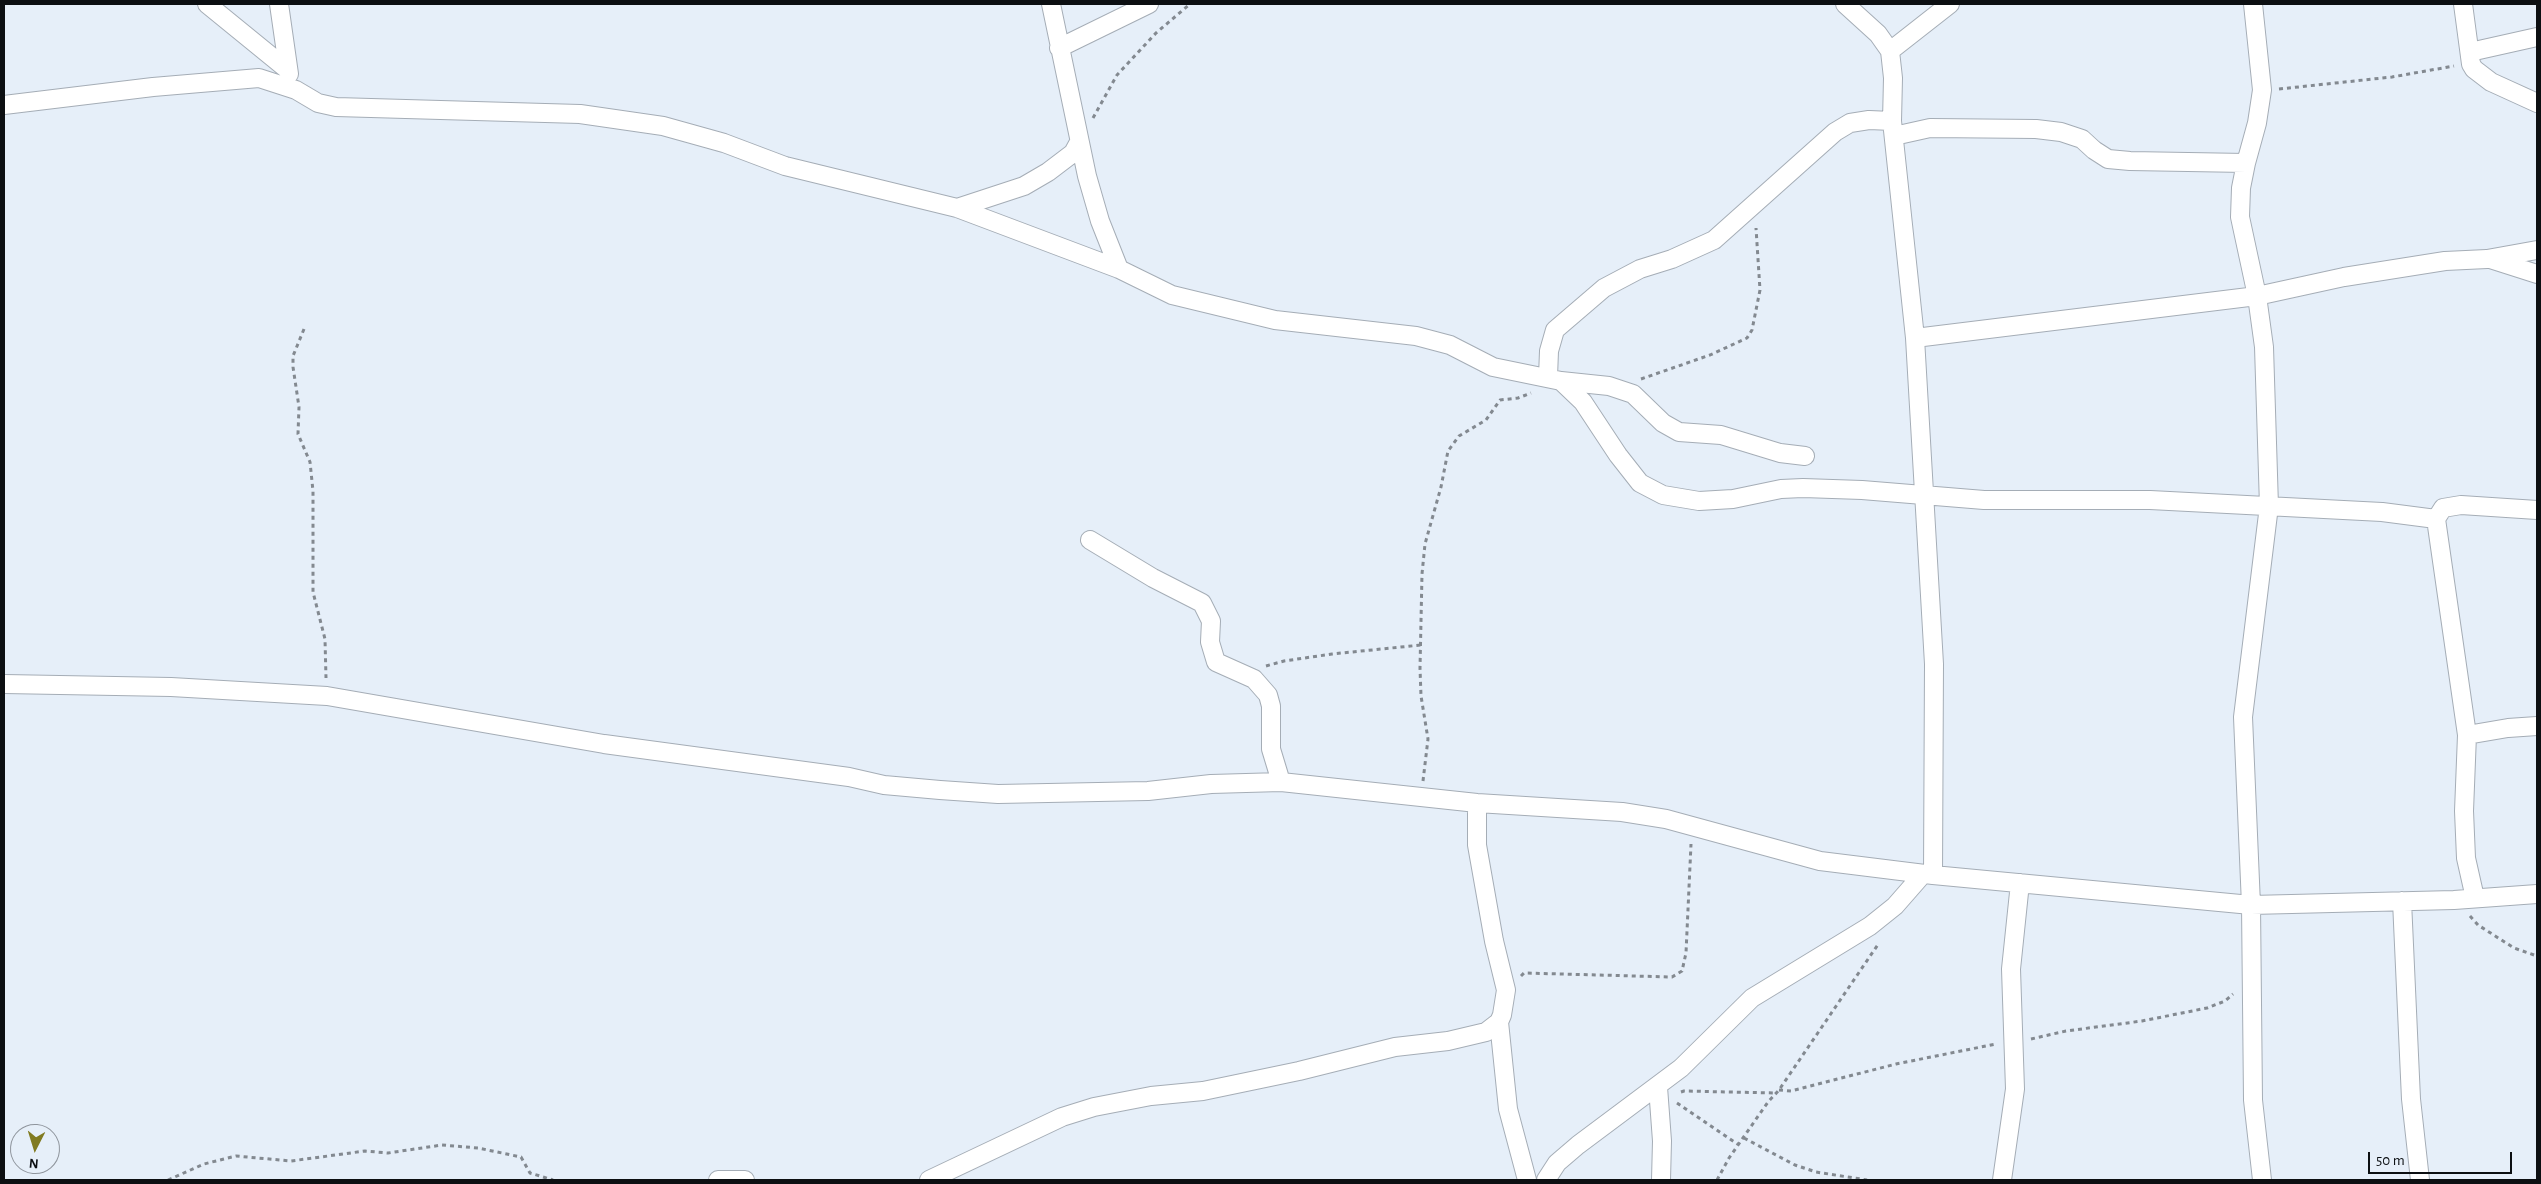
<!DOCTYPE html>
<html>
<head>
<meta charset="utf-8">
<style>
  body { margin:0 }
  #map { position:relative; width:2541px; height:1184px; overflow:hidden; background:#e6eff9; font-family:"Alegreya Sans",sans-serif }
  canvas { display:block }
  .frame { position:absolute; inset:0; border:5px solid #0c0f12; pointer-events:none }
  .north { position:absolute; left:10px; top:1124px; width:50px; height:50px; box-sizing:border-box; background:#e6eff9; border:1px solid #8f959d; border-radius:50%; rotate:185deg; font-size:14px; font-weight:700; line-height:20px; text-align:center; color:#0c0f12 }
  .north::after { content:''; display:block; margin:auto; width:18px; height:22px; background:#817b21; clip-path:polygon(50% 0,100% 100%,50% 72%,0 100%) }
  .scale { position:absolute; left:2368px; top:1152px; width:144px; height:22px; box-sizing:border-box; border:2px solid #0c0f12; border-top:0; padding-left:6px; font-size:15px; line-height:18px; white-space:nowrap; color:#0c0f12; -webkit-text-stroke:4px #e6eff9; paint-order:stroke }
</style>
</head>
<body>
<div id="map">
<canvas width="2541" height="1184"></canvas>
<div class="frame"></div>
<div class="north">N</div>
<div class="scale">50 m</div>
</div>
<script>
const context = document.querySelector('canvas').getContext('2d');
context.lineJoin = 'round';
function poly(rows) {
  const path = new Path2D();
  for (const r of rows) {
    path.moveTo(r[0], r[1]);
    for (let i = 2; i < r.length; i += 2) path.lineTo(r[i], r[i + 1]);
  }
  return path;
}
function strokePath(path, color, width, dash) {
  context.strokeStyle = color;
  context.lineWidth = width;
  context.lineCap = dash ? 'butt' : 'round';
  context.setLineDash(dash || []);
  context.stroke(path);
}
const minor = poly([
  [207,4,288,70],
  [279,4,289,74],
  [1051,4,1087,176,1100,221,1119,269],
  [1845,4,1878,34,1890,51,1893,78,1892,121,1915,338,1934,664,1933,875],
  [2253,4,2262,90,2257,123,2246,163,2241,188,2240,217,2257,296,2264,347,2269,506,2243,717,2251,905,2253,1100,2262,1180],
  [2463,4,2471,64,2474,69,2491,82,2537,103],
  [1059,48,1149,4],
  [1890,51,1950,4],
  [2470,52,2537,37],
  [4,105,153,87,259,78,296,90,318,103,336,107,580,114,663,126,724,143,785,166,957,208,1119,269,1172,295,1275,320,1416,336,1450,345,1493,367,1561,381,1583,402,1618,455,1640,483,1663,495,1699,501,1733,499,1781,489,1803,488,1862,490,1984,500,2150,500,2382,512,2436,519,2467,735,2464,811,2466,858,2475,898],
  [1894,136,1930,128,2036,129,2061,132,2082,139,2094,150,2108,159,2130,161,2246,163],
  [957,208,1024,186,1048,172,1073,153,1079,142],
  [2490,259,2537,274],
  [1915,338,2257,296,2344,277,2445,261,2487,259,2537,250],
  [1548,377,1549,351,1555,330,1604,288,1640,269,1672,259,1714,240,1835,132,1850,123,1869,120,1892,121],
  [1561,381,1609,386,1633,394,1663,423,1679,432,1721,435,1780,453,1805,456],
  [2436,519,2443,508,2461,505,2537,510],
  [1090,540,1153,578,1202,603,1211,621,1210,642,1216,662,1254,679,1268,695,1271,706,1271,749,1281,782],
  [4,684,171,687,327,696,604,744,849,777,884,785,940,790,998,794,1148,791,1211,784,1281,782,1477,803,1622,812,1666,819,1820,861,1933,875,2251,905,2454,900,2537,894],
  [2467,735,2508,728,2537,726],
  [2402,901,2411,1099,2420,1180],
  [1499,1022,1508,1109,1527,1180],
  [1658,1087,1662,1141,1661,1180],
  [718,1180,745,1180],
  [929,1180,1062,1117,1094,1107,1151,1096,1203,1091,1299,1071,1395,1047,1448,1041,1486,1032,1499,1022,1502,1015,1506,990,1494,941,1477,845,1477,803],
  [1546,1180,1557,1163,1578,1145,1681,1068,1752,998,1870,926,1895,906,1923,874],
  [2002,1180,2015,1089,2011,969,2020,883]
]);
strokePath(minor, '#a5adb6', 20);
strokePath(poly([
  [2279,89,2392,77,2454,66],
  [1093,118,1117,75,1156,33,1190,4],
  [304,329,293,356,293,367,299,407,298,434,310,462,313,491,313,592,325,639,326,678],
  [1641,379,1710,355,1747,338,1752,330,1760,290,1756,228],
  [1266,666,1284,661,1332,654,1421,645],
  [1423,781,1428,739,1421,696,1420,668,1422,574,1425,544,1441,487,1448,451,1459,436,1486,420,1500,400,1518,398,1531,393],
  [2470,916,2478,925,2514,948,2537,956],
  [1521,976,1524,973,1672,977,1682,971,1686,953,1691,844],
  [2031,1039,2066,1031,2142,1021,2207,1008,2225,1001,2233,994],
  [1779,1090,1791,1091,1896,1064,1996,1044],
  [1681,1092,1684,1091,1775,1093],
  [1677,1103,1739,1145],
  [1744,1138,1795,1165,1816,1172,1867,1180],
  [168,1180,204,1164,236,1156,291,1161,365,1151,388,1153,442,1145,478,1148,521,1157,530,1173,553,1180],
  [1717,1180,1729,1158,1768,1102,1779,1090,1879,943]
]), '#838990', 3, [4, 4]);
strokePath(minor, '#fff', 18);
</script>
</body>
</html>
